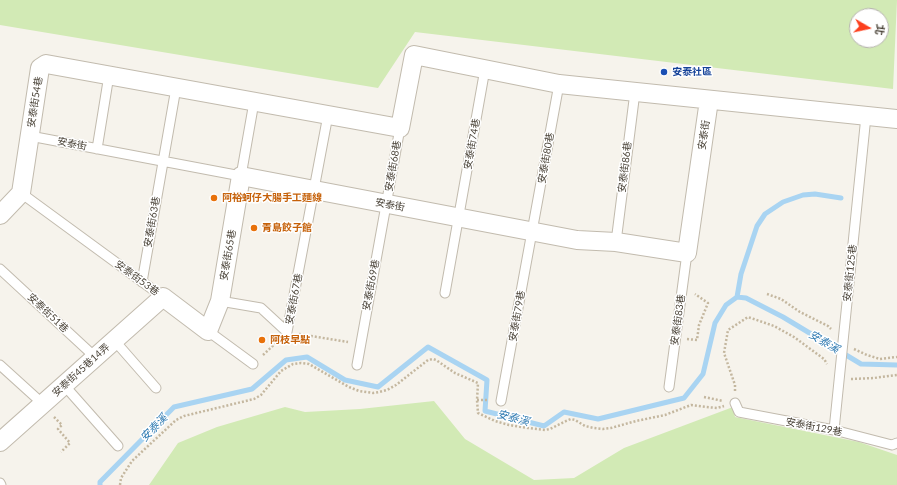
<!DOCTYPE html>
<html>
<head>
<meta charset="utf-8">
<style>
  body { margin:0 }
  #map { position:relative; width:897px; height:485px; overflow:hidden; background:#f6f3ec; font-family:Lato,"Noto Sans TC",sans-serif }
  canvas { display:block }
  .north { position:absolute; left:849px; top:8px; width:40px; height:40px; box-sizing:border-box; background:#fff; border:1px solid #b7b4b0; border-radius:50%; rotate:99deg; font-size:11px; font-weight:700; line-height:16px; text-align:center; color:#4b4439 }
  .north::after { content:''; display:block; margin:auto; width:14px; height:18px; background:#fc3f1d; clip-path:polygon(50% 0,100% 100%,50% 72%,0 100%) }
</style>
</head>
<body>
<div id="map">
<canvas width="897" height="485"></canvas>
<div class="north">北</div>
</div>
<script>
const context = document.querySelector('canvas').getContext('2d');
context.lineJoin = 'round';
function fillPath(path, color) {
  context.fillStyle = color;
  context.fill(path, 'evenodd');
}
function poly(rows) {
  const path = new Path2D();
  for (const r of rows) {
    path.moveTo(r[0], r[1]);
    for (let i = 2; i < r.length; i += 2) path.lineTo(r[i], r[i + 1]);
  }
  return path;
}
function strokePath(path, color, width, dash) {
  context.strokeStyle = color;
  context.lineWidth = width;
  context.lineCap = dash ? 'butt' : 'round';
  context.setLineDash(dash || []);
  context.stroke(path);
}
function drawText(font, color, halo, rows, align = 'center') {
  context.font = font + ' Lato,"Noto Sans TC",sans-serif';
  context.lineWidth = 3;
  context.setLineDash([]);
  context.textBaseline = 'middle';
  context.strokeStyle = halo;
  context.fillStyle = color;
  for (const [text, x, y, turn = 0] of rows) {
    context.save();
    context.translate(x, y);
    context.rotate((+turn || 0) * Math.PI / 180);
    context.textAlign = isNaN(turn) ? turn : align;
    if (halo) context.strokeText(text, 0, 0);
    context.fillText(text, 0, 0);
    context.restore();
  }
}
fillPath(poly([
  [0,0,897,0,893,89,415,32,378,88,0,25],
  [857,16,881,16,881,40,857,40],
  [434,401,465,439,534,480,574,478,624,448,733,407,735,417,859,442,897,455,897,485,149,485,178,443,217,427,285,407,305,412,360,409]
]), '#d2eab5');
strokePath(poly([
  [737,297,741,274,757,226,765,214,783,202,803,195,815,194,841,198],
  [100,485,100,482,174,407,252,389,286,360,307,357,345,380,378,387,428,347,487,380,485,411,544,426,564,412,598,419,684,398,703,374,715,323,726,305,737,297,746,298,783,317,861,364,897,365]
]), '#a9d4f2', 5);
const service = poly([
  [30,136,241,176,254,102],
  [97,149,109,75],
  [21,193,163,297],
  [616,242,635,92],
  [0,269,95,357],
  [142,282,176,88],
  [445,293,485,69],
  [220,301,261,308,287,332,328,115],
  [208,331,253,364],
  [114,340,156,388],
  [0,365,43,404],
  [357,365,400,128],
  [64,385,118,446],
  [669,387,687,253],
  [501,401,559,84],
  [735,403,739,412,834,430,892,445,897,443],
  [834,430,866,116],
  [0,483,1,485]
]);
const minor = poly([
  [0,215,21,193,40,68,46,64,400,128,414,55,559,84,897,119],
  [0,442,163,297,208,331,220,301,241,176,577,240,616,242,687,253,709,100]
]);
strokePath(service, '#c2bbae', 11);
strokePath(minor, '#c2bbae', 20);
strokePath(poly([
  [767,294,781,299,800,312,828,326,831,329],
  [299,334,348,342],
  [687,339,697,340,699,325,708,303,695,294],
  [854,349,867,355,880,359,897,357],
  [263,355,278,341],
  [851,379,874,378,897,375],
  [735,391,735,385,724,353,728,330,748,317,774,326,794,337,824,359,827,364],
  [704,397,723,401],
  [477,400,489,400],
  [54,417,62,425,58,429,70,443,61,452],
  [120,485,121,478,132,461,176,420,184,416,254,399,261,395,281,371,286,368,293,364,301,363,309,364,349,387,359,391,373,393,379,392,387,390,396,385,419,367,428,360,433,359,436,360,455,373,478,383,477,400,478,413,495,421,509,425,528,428,545,430,550,429,566,421,571,419,575,420,585,426,594,428,603,429,611,428,636,421,665,415,691,405,706,407,717,408,724,406]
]), '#c4b79f', 2.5, [2, 2]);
strokePath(service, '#fff', 9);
strokePath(minor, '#fff', 18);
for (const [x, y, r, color] of [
  [664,72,4,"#1a4fb4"],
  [214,198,4,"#e8710a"],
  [254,228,4,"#e8710a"],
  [262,340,4,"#e8710a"]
]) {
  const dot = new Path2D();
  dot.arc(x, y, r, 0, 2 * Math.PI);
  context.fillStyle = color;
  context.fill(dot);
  strokePath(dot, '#fff', 1.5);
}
drawText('bold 10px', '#164399', '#fff', [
  ["安泰社區",672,72]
], 'left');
drawText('10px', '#4b4439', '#fff', [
  ["安泰街54巷",35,102,-81],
  ["安泰街",704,135,-82],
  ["安泰街",72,144,11],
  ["安泰街74巷",472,144,-80],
  ["安泰街80巷",546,158,-80],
  ["安泰街68巷",393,166,-80],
  ["安泰街86巷",625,167,-83],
  ["安泰街",390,205,11],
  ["安泰街63巷",152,222,-80],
  ["安泰街65巷",228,255,-80],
  ["安泰街125巷",850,273,-84],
  ["安泰街53巷",137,278,36],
  ["安泰街69巷",371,285,-79],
  ["安泰街67巷",294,299,-79],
  ["安泰街51巷",48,313,43],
  ["安泰街79巷",517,316,-80],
  ["安泰街83巷",678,320,-82],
  ["安泰街45巷14弄",81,370,-42],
  ["安泰街129巷",814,427,11]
]);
drawText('bold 10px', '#c56008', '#fff', [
  ["阿裕蚵仔大腸手工麵線",222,198],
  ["青島餃子館",262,228],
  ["阿枝早點",270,340]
], 'left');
drawText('italic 11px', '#2e7ab2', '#fff', [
  ["安泰溪",824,342,31],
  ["安泰溪",513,418,15],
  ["安泰溪",154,428,-46]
]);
</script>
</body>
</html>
